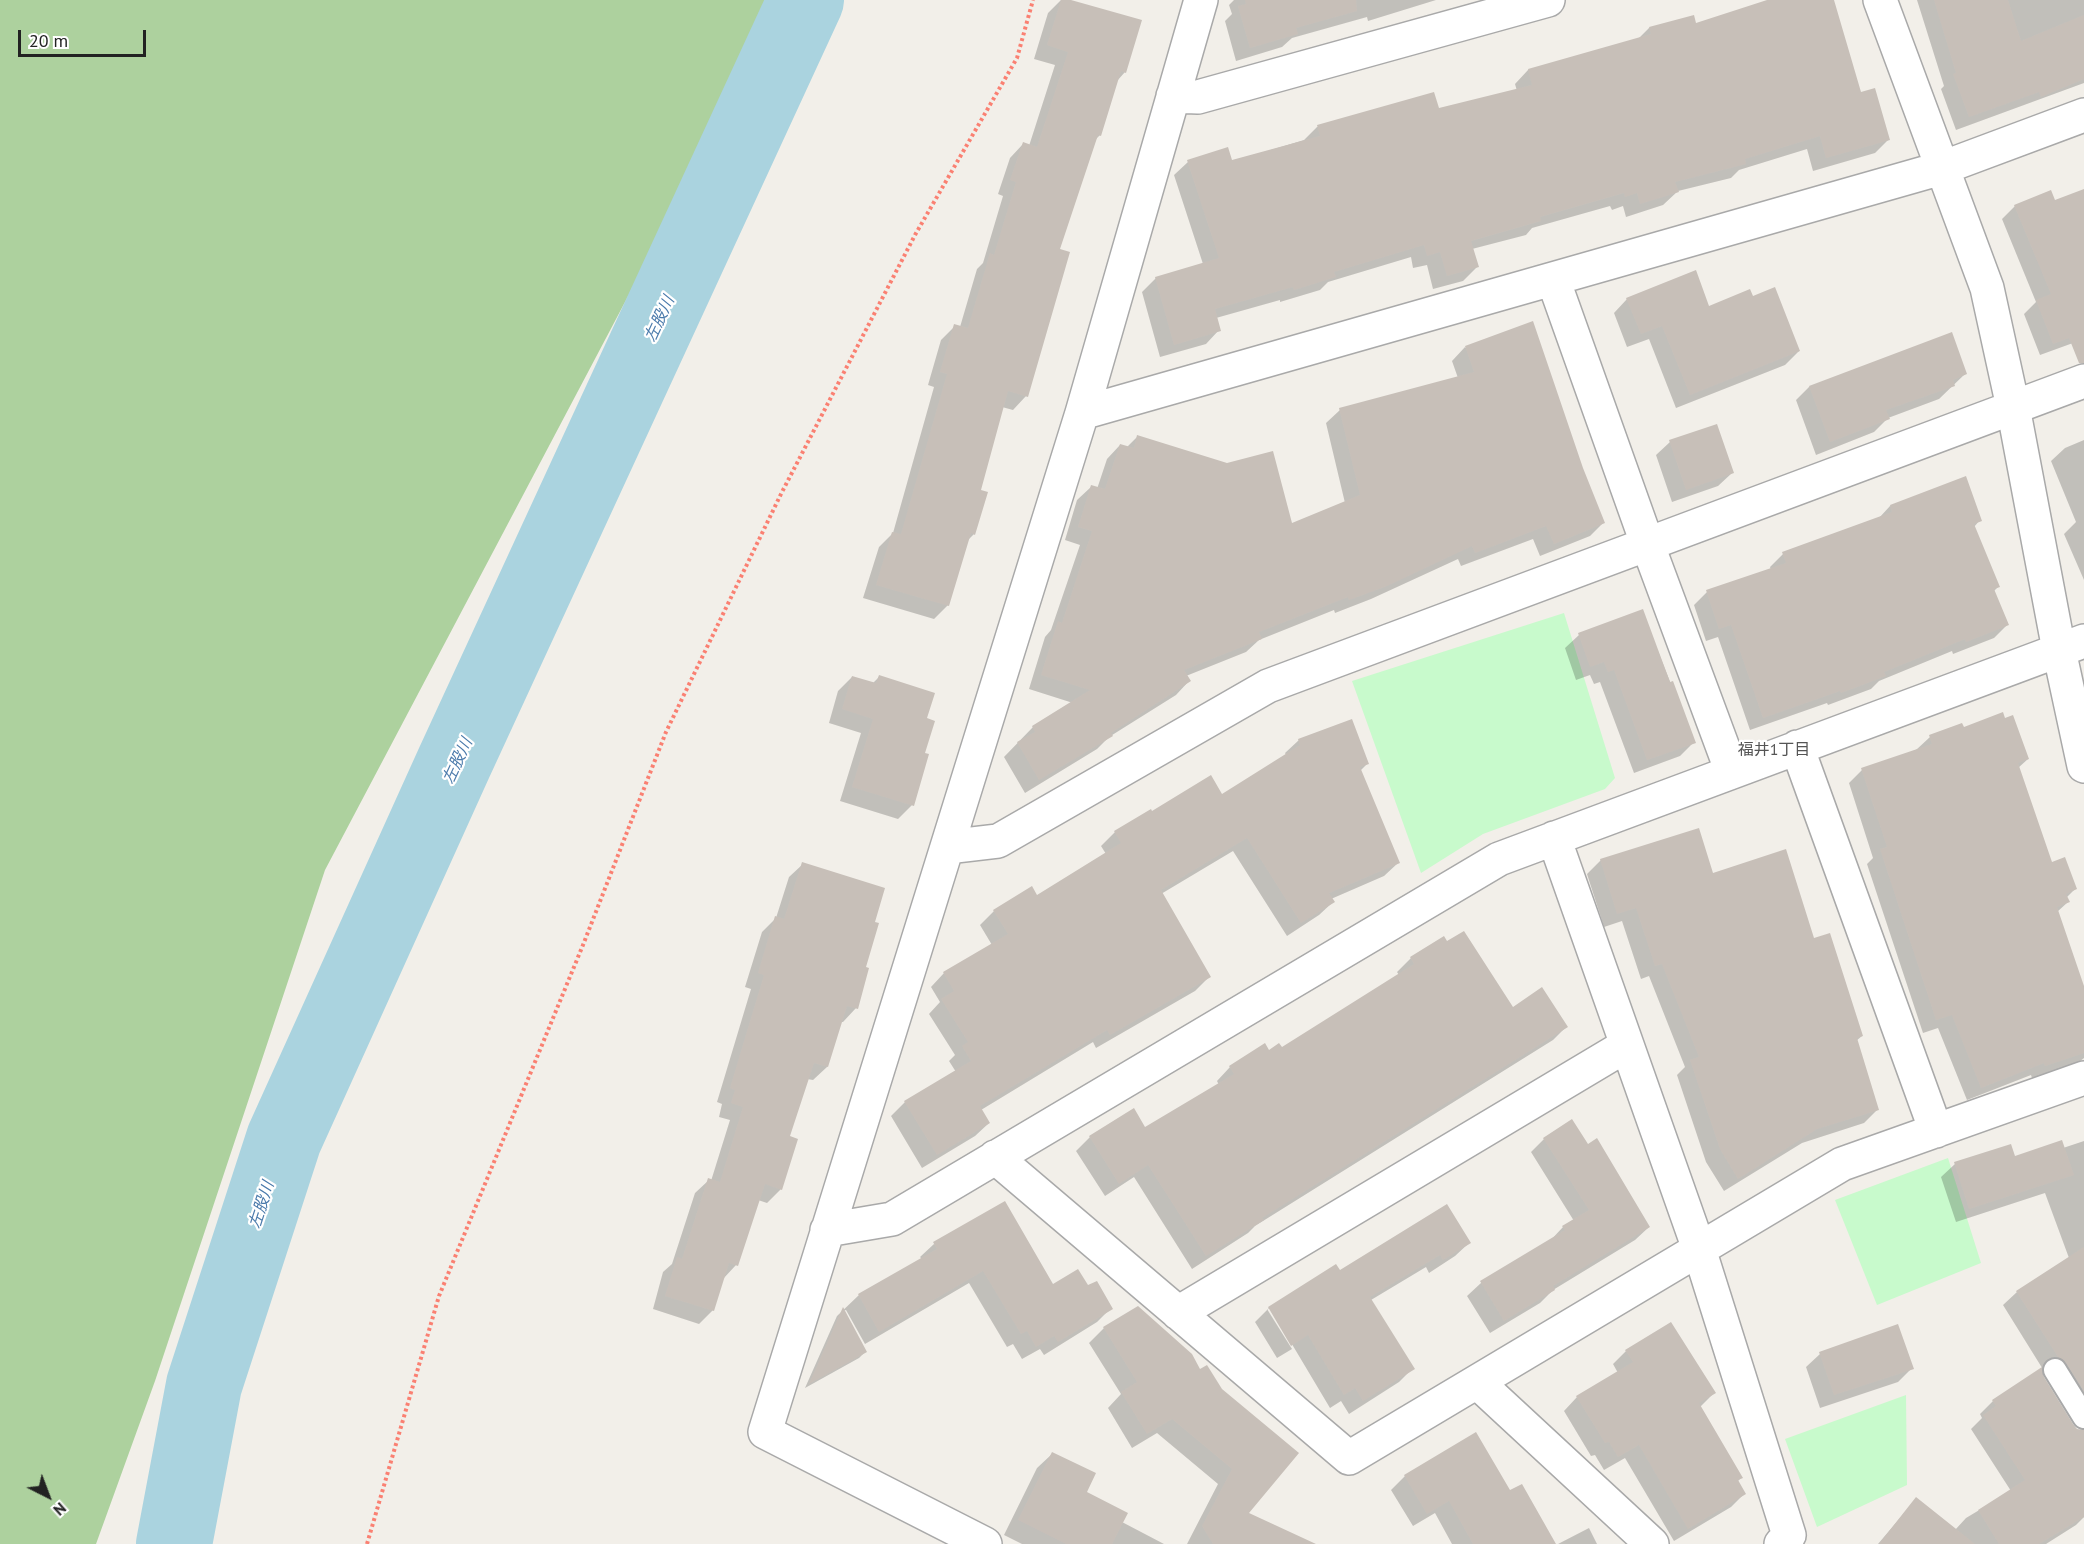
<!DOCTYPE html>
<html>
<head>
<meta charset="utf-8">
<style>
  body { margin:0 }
  #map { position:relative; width:2084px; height:1544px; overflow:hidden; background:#f2efe9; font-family:"PT Sans",sans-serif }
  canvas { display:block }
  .north { position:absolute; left:18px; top:1466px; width:60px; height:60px; -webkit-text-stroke:4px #fff; paint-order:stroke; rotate:138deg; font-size:16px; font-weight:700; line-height:24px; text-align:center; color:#222 }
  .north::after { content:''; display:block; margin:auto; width:21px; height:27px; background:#222; clip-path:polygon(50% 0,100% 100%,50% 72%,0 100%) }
  .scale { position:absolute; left:18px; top:30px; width:128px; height:27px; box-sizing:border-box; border:3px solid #222; border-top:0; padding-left:8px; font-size:18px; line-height:21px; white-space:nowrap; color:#222; -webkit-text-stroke:4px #fff; paint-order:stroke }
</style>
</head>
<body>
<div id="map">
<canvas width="2084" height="1544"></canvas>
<div class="north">N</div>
<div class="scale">20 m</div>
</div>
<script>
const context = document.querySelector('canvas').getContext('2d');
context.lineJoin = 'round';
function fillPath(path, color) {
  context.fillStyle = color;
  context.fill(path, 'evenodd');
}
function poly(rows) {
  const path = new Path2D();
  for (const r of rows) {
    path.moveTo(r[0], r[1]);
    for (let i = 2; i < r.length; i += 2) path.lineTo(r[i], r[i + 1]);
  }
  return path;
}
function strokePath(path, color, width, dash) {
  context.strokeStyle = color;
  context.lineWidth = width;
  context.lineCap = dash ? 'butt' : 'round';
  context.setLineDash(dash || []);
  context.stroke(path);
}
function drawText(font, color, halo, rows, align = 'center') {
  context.font = font + ' "PT Sans","Noto Sans JP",sans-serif';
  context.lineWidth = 4.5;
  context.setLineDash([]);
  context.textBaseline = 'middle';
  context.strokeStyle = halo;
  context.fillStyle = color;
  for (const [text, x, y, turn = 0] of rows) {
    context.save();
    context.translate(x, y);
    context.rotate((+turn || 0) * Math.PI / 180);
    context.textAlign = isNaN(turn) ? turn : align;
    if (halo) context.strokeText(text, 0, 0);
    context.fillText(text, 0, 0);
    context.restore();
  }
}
fillPath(poly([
  [0,0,773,0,746,73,325,870,155,1381,96,1544,0,1544]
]), '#add19e');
fillPath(poly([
  [1564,613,1615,778,1605,789,1483,834,1421,873,1352,681],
  [1948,1158,1981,1263,1877,1305,1835,1200],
  [1906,1395,1907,1485,1817,1527,1785,1439]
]), '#c8facc');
fillPath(poly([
  [1061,0,1066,0,1125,72,1117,81,1100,135,1095,140,1058,250,1026,396,1013,410,1002,407,979,491,974,534,967,541,948,605,934,619,863,598,879,547,893,533,934,387,928,385,941,340,955,326,960,327,977,269,983,263,1003,196,998,194,1010,158,1023,144,1029,146,1055,65,1034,59,1048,13],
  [1234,0,1436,0,1368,21,1367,17,1292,38,1282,47,1236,61,1225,21,1232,14,1229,5],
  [1797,0,1832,0,1860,94,1889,139,1875,153,1813,171,1807,149,1739,170,1731,178,1678,191,1663,205,1626,217,1623,206,1612,210,1610,206,1532,228,1526,235,1472,249,1477,267,1463,281,1433,289,1427,265,1413,268,1411,257,1328,282,1320,290,1280,302,1280,300,1216,318,1219,330,1206,344,1160,357,1142,292,1156,278,1203,264,1174,175,1188,162,1231,162,1304,140,1317,127,1433,94,1438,109,1517,91,1515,84,1528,70,1638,39,1649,28,1695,25],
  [1917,0,2084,0,2084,83,1956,130,1941,89,1944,86],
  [2084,190,2084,339,2040,355,2024,314,2036,302,2002,219,2015,206,2054,201],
  [1752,298,1799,351,1785,365,1676,408,1649,339,1627,347,1614,313,1627,299,1709,308],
  [1465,347,1582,469,1604,522,1590,536,1540,556,1533,539,1461,566,1458,559,1371,599,1335,613,1334,610,1259,640,1246,652,1186,676,1189,681,1176,695,1109,737,1097,749,1025,793,1004,757,1033,727,1073,703,1029,689,1045,637,1051,630,1080,545,1065,540,1077,500,1091,487,1097,489,1107,459,1120,445,1127,447,1138,436,1291,525,1345,503,1326,423,1340,410,1458,378,1452,361],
  [1965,374,1939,399,1888,418,1874,432,1816,455,1796,400,1809,387],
  [2084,440,2084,580,2064,534,2076,522,2051,461,2065,448],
  [1670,442,1732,473,1718,486,1672,502,1656,455],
  [1890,506,1980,520,1974,527,1998,587,1994,591,2008,624,1994,638,1953,654,1952,651,1879,681,1871,689,1828,705,1827,703,1750,730,1718,637,1706,641,1694,605,1707,592,1771,570,1770,567,1783,554,1879,518],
  [1642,611,1694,742,1680,756,1634,773,1600,682,1594,684,1590,675,1576,680,1565,648,1579,635],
  [852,677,872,684,879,677,925,719,923,754,912,805,898,819,840,801,861,733,829,723,838,691],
  [1961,725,1963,729,2028,759,2018,768,2051,864,2075,889,2066,898,2068,902,2057,912,2084,990,2084,1058,2079,1062,2032,1078,2031,1075,1967,1100,1938,1028,1923,1033,1867,864,1873,858,1849,783,1862,770,1916,750,1930,737],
  [1299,740,1367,764,1360,771,1398,863,1384,876,1331,899,1333,902,1319,915,1287,936,1233,851,1161,894,1209,977,1195,991,1096,1048,1093,1042,981,1110,989,1123,975,1136,922,1168,891,1116,905,1102,956,1072,949,1061,955,1055,929,1014,940,1002,931,987,944,973,992,945,980,925,994,911,1037,897,1106,854,1101,846,1115,832,1151,813,1222,796,1286,755,1285,753],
  [1601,860,1712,875,1862,1036,1856,1041,1878,1109,1864,1123,1802,1143,1724,1191,1706,1162,1677,1075,1685,1067,1649,976,1641,979,1622,921,1604,927,1587,874],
  [803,864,873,923,856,1008,843,1022,841,1022,827,1067,813,1080,807,1079,788,1137,781,1189,767,1203,758,1200,736,1265,723,1279,713,1310,699,1324,653,1309,663,1272,672,1264,695,1193,709,1180,711,1181,730,1120,719,1117,722,1104,717,1102,751,989,745,987,762,932,776,918,789,877],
  [1443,938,1512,1009,1566,1027,1553,1040,1255,1226,1248,1233,1192,1269,1134,1177,1105,1196,1076,1151,1090,1137,1145,1129,1219,1085,1217,1081,1230,1067,1268,1052,1282,1049,1399,975,1397,972,1411,958],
  [1544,1139,1587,1146,1649,1227,1635,1240,1553,1290,1540,1303,1490,1333,1467,1296,1481,1283,1549,1242,1563,1227,1574,1221,1531,1152],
  [2084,1141,2084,1411,2044,1371,2003,1305,2017,1292,2069,1258,2045,1193,1956,1222,1941,1177,1955,1164,2014,1158,2063,1148],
  [1469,1243,1455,1256,1429,1273,1426,1267,1371,1300,1413,1368,1399,1382,1349,1414,1341,1401,1330,1408,1271,1309,1267,1309,1292,1349,1277,1358,1255,1322,1269,1308,1339,1273],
  [934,1244,1052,1286,1088,1287,1111,1308,1097,1322,1044,1355,1040,1349,1022,1359,1013,1344,1007,1347,969,1283,865,1344,846,1310,843,1311,865,1352,859,1358,805,1388,837,1316,859,1295,922,1259,920,1257],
  [1137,1308,1199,1371,1206,1367,1247,1514,1312,1544,1187,1544,1218,1484,1157,1433,1132,1448,1108,1408,1121,1394,1089,1343,1104,1328],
  [1626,1351,1714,1393,1700,1407,1741,1478,1737,1482,1744,1494,1731,1507,1674,1541,1625,1458,1604,1470,1595,1455,1591,1456,1564,1411,1577,1397,1618,1373,1613,1364],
  [1820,1354,1912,1368,1898,1382,1820,1408,1806,1367],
  [1993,1401,2084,1481,2084,1517,2076,1525,2046,1544,1878,1544,1916,1499,1955,1530,1966,1518,2011,1491,1971,1429,1982,1418,1980,1414],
  [1475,1434,1510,1492,1504,1544,1452,1544,1435,1513,1413,1526,1391,1490,1405,1476],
  [1052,1454,1085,1493,1122,1522,1164,1544,1022,1544,1004,1535,1037,1468],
  [1589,1528,1597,1544,1558,1544]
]), '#0003');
strokePath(poly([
  [174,1544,204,1385,284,1139,454,763,806,0]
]), '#aad3df', 76);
fillPath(poly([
  [1061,0,1071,0,1142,20,1126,73,1121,71,1101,136,1098,135,1060,249,1070,252,1028,397,1008,391,981,490,988,492,975,535,971,533,949,606,876,585,892,532,901,534,947,374,940,372,954,324,968,328,990,253,994,255,1016,182,1010,180,1023,142,1037,147,1068,52,1047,45],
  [1245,0,1356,0,1357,11,1296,28,1298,34,1250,48,1238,6,1246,4],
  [1767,0,1834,0,1861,92,1875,88,1890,140,1826,158,1820,136,1745,159,1746,164,1675,182,1679,192,1640,204,1637,193,1625,197,1624,193,1540,217,1541,221,1471,241,1479,267,1447,276,1440,252,1427,256,1424,245,1334,272,1336,277,1294,290,1293,287,1215,309,1221,331,1174,345,1155,277,1219,258,1187,160,1228,147,1232,160,1320,136,1317,125,1434,92,1439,108,1532,85,1528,69,1651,34,1649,27,1694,15,1696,23],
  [1934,0,2008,0,2021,41,2084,15,2084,79,2041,97,2039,92,1969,117,1953,74,1956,73],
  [2084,189,2084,363,2079,363,2069,338,2053,344,2036,300,2051,294,2014,205,2051,190,2055,200],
  [1696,270,1709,306,1750,289,1753,296,1775,287,1800,351,1690,395,1662,326,1641,334,1626,298],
  [1533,321,1583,468,1605,523,1554,544,1546,526,1475,553,1472,546,1387,586,1349,600,1348,597,1259,632,1262,639,1184,670,1191,681,1111,733,1113,736,1039,780,1017,742,1035,732,1032,726,1090,690,1041,675,1058,621,1062,623,1092,531,1078,527,1091,485,1105,489,1120,444,1134,448,1137,435,1227,463,1273,451,1292,523,1360,495,1339,408,1474,372,1465,346],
  [1952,332,1967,374,1953,380,1955,386,1886,410,1890,419,1830,442,1809,386],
  [1717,424,1734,473,1686,490,1669,440],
  [1966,476,1982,521,1974,524,2000,587,1994,589,2009,625,1966,642,1965,639,1884,672,1886,676,1841,693,1840,691,1763,718,1731,625,1719,629,1706,590,1786,563,1782,552,1892,512,1890,505],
  [1643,609,1670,682,1673,681,1696,743,1647,760,1614,670,1608,672,1604,662,1590,667,1578,633],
  [879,675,935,693,927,718,935,721,925,753,929,754,914,806,852,787,873,719,842,709,852,676,876,683],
  [2003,712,2005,718,2013,715,2029,759,2018,763,2052,862,2065,857,2077,889,2066,894,2070,902,2057,907,2084,986,2084,1053,2045,1066,2044,1063,1981,1088,1952,1015,1936,1020,1880,849,1887,847,1861,768,1932,744,1929,735,1962,723,1964,727],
  [1352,719,1369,764,1360,767,1400,863,1329,893,1335,902,1301,923,1247,838,1161,890,1211,977,1110,1035,1107,1030,980,1106,990,1123,937,1155,904,1101,971,1061,962,1046,968,1042,941,999,954,991,943,972,1008,934,993,910,1032,886,1037,895,1121,843,1114,831,1151,809,1152,811,1211,775,1222,794,1300,745,1298,739],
  [1699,828,1713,873,1786,849,1814,938,1830,933,1863,1036,1857,1038,1879,1110,1817,1129,1738,1179,1720,1149,1690,1060,1699,1057,1662,964,1655,966,1636,908,1617,914,1600,859],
  [802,862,885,888,875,922,879,923,866,967,869,968,858,1009,847,1006,828,1067,814,1063,790,1136,798,1139,782,1190,765,1184,738,1266,729,1263,714,1311,665,1296,677,1257,682,1259,708,1178,720,1182,743,1107,731,1103,735,1090,730,1088,764,975,758,973,775,916,784,919],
  [1464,931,1513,1007,1542,987,1568,1027,1262,1218,1264,1220,1206,1256,1148,1165,1119,1184,1089,1136,1134,1108,1145,1127,1234,1074,1229,1066,1265,1043,1269,1050,1279,1043,1282,1047,1414,964,1410,957,1444,936,1447,941],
  [1572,1119,1588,1144,1597,1138,1650,1227,1553,1286,1555,1290,1504,1321,1480,1281,1565,1230,1562,1226,1589,1210,1543,1138],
  [2062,1140,2074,1175,1969,1209,1954,1162,2011,1144,2015,1156],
  [1005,1201,1053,1284,1078,1269,1088,1285,1097,1281,1113,1309,1058,1342,1054,1336,1036,1347,1027,1331,1021,1334,983,1271,879,1332,858,1294,937,1249,933,1242],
  [1447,1204,1471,1243,1443,1260,1440,1255,1370,1297,1415,1369,1363,1401,1355,1388,1344,1395,1308,1335,1291,1346,1268,1307,1336,1264,1340,1270],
  [2084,1247,2084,1391,2066,1363,2058,1357,2016,1291],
  [1138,1306,1192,1354,1200,1369,1207,1365,1222,1389,1299,1453,1249,1513,1316,1544,1213,1544,1202,1526,1232,1469,1172,1419,1147,1434,1121,1392,1137,1382,1103,1327],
  [843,1307,867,1352,809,1384],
  [1671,1322,1716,1393,1699,1403,1743,1478,1738,1480,1746,1494,1688,1529,1639,1445,1618,1457,1609,1442,1605,1443,1576,1396,1633,1362,1625,1350],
  [1898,1324,1914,1369,1834,1395,1819,1352],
  [2042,1367,2044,1377,2073,1424,2077,1429,2084,1430,2084,1517,2039,1544,1999,1544,1978,1510,2025,1480,1983,1415,1996,1406,1992,1400],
  [1476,1432,1510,1490,1522,1484,1556,1544,1473,1544,1449,1501,1427,1514,1404,1475],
  [1052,1452,1096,1473,1087,1492,1128,1513,1112,1544,1066,1544,1018,1520],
  [1916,1497,1975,1544,1879,1544]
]), '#c7bfb8');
const service = poly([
  [2055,1370,2084,1417]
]);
const minor = poly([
  [1880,0,1987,288,2013,407,2059,650,2084,766],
  [1173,96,1198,97,1548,0],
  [1553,279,1647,543,1732,772],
  [1082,413,1942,168,2084,115],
  [1797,747,1936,1131],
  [1554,838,1699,1249,1789,1535,1781,1544],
  [947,847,998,841,1268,686,2084,381],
  [995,1157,1349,1458,1842,1164,2084,1078],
  [827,1230,892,1219,1499,859,2084,641],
  [1178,1313,1627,1045],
  [1477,1382,1652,1544],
  [985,1544,765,1432,1082,413,1201,0]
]);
strokePath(service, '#a9a9a9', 26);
strokePath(minor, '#a9a9a9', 36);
strokePath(poly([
  [367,1544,439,1296,583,945,666,732,781,494,915,235,1017,58,1033,0]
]), '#fa8072', 4, [3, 3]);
strokePath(service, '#fff', 22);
strokePath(minor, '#fff', 33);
drawText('italic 16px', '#4a7aab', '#fff', [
  ["左股川",660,319,-65],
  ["左股川",458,761,-65],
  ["左股川",262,1205,-72]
]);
drawText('16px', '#555', '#fff', [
  ["福井1丁目",1774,750]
]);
</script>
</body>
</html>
